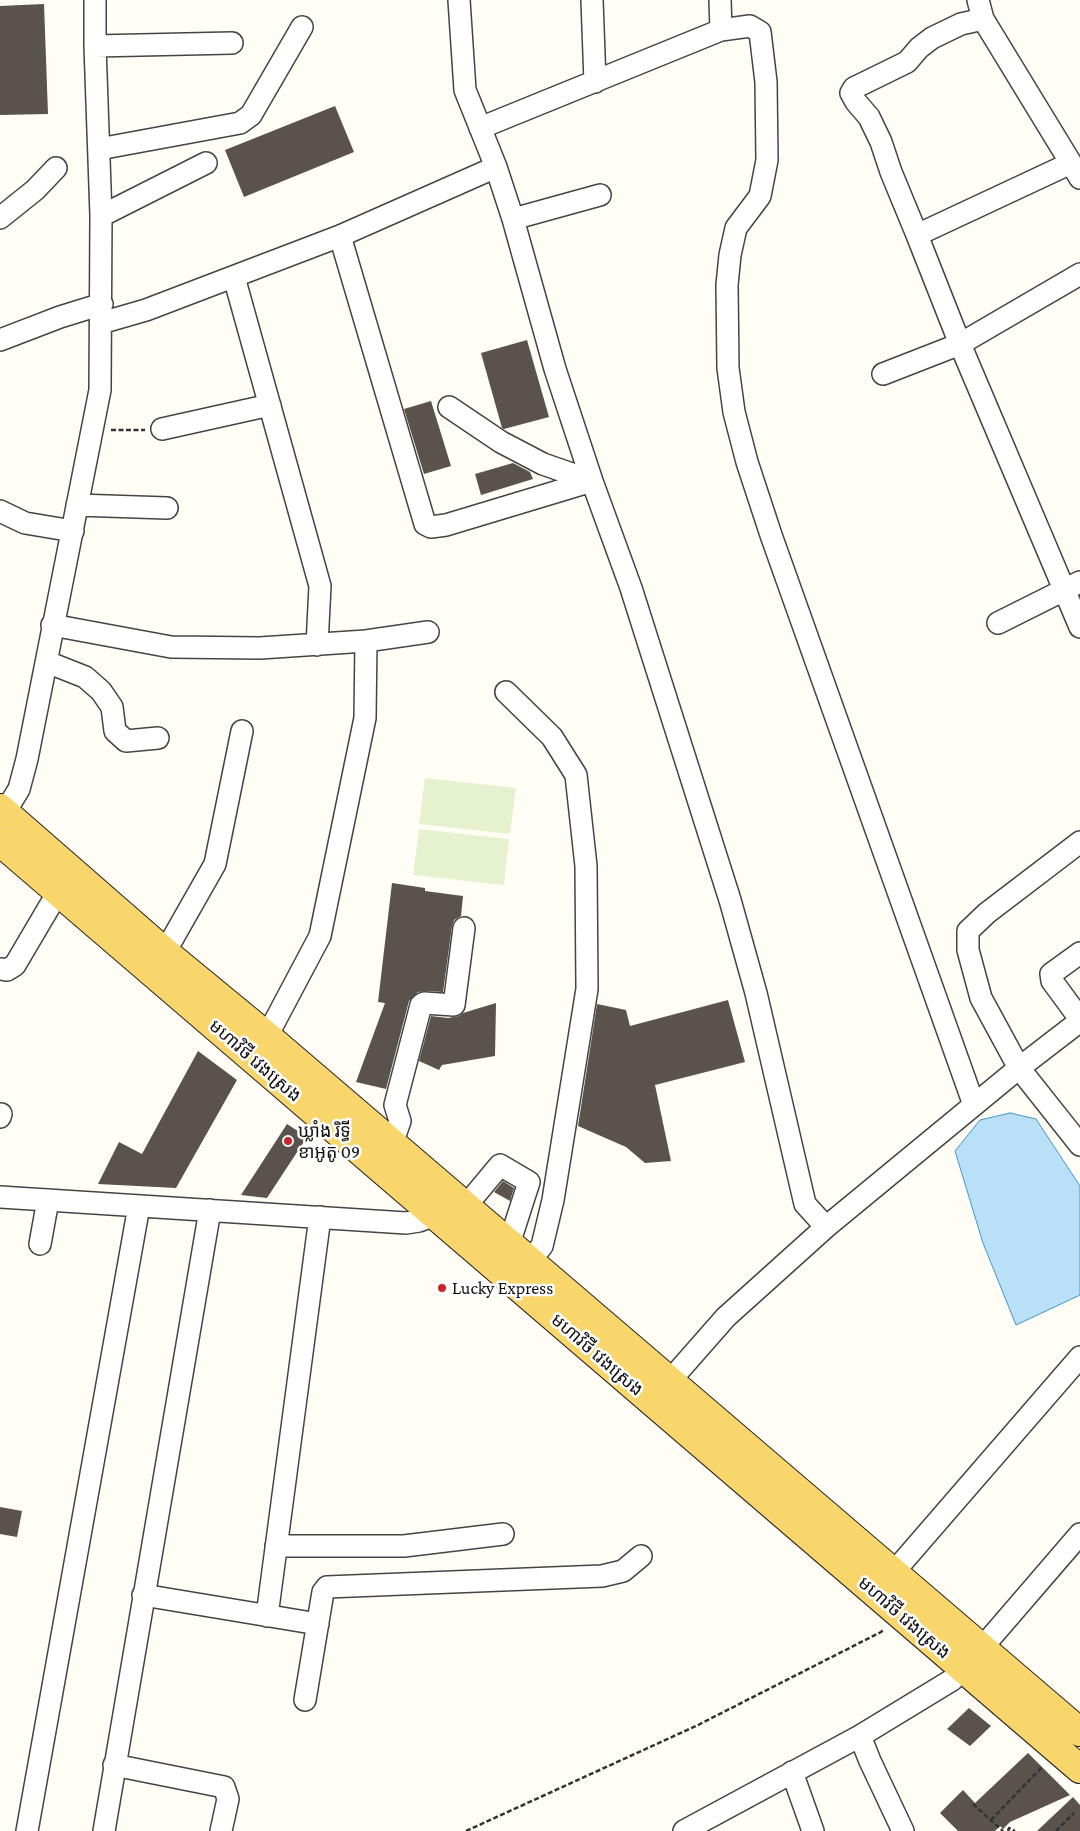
<!DOCTYPE html>
<html>
<head>
<meta charset="utf-8">
<style>
  body { margin:0 }
  canvas { display:block; background:#fffdf5 }
</style>
</head>
<body>
<canvas width="1080" height="1831"></canvas>
<script>
const context = document.querySelector('canvas').getContext('2d');
context.lineJoin = 'round';
function fillPath(path, color) {
  context.fillStyle = color;
  context.fill(path, 'evenodd');
}
function poly(rows) {
  const path = new Path2D();
  for (const r of rows) {
    path.moveTo(r[0], r[1]);
    for (let i = 2; i < r.length; i += 2) path.lineTo(r[i], r[i + 1]);
  }
  return path;
}
function strokePath(path, color, width, dash) {
  context.strokeStyle = color;
  context.lineWidth = width;
  context.lineCap = dash ? 'butt' : 'round';
  context.setLineDash(dash || []);
  context.stroke(path);
}
function drawText(font, color, halo, rows, align = 'center') {
  context.font = font + ' "Crimson Pro","Noto Sans Khmer",serif';
  context.lineWidth = 5;
  context.setLineDash([]);
  context.textBaseline = 'middle';
  context.strokeStyle = halo;
  context.fillStyle = color;
  for (const [text, x, y, turn = 0] of rows) {
    context.save();
    context.translate(x, y);
    context.rotate((+turn || 0) * Math.PI / 180);
    context.textAlign = isNaN(turn) ? turn : align;
    if (halo) context.strokeText(text, 0, 0);
    context.fillText(text, 0, 0);
    context.restore();
  }
}
fillPath(poly([
  [425,778,516,788,510,834,419,824],
  [419,829,509,839,504,885,413,875]
]), '#e6f2cf');
const water = poly([
  [1010,1113,1036,1119,1080,1186,1080,1295,1016,1325,983,1243,955,1151,980,1120,1010,1113]
]);
fillPath(water, '#b9e0f7');
strokePath(water, '#3f96cf', 1);
fillPath(poly([
  [44,4,48,114,0,115,0,6],
  [335,106,354,152,244,197,225,150],
  [527,340,549,417,504,429,502,428,481,353],
  [431,401,451,466,424,474,404,409],
  [513,463,530,472,533,479,481,495,475,474],
  [392,883,425,888,425,891,463,896,461,916,454,920,452,926,443,992,425,991,418,992,409,1001,386,1089,356,1082,385,1003,378,1002],
  [728,1000,745,1062,655,1085,671,1161,645,1163,626,1147,578,1126,597,1004,626,1010,630,1026],
  [496,1003,495,1056,442,1065,439,1070,419,1061,431,1016,448,1018,459,1016,463,1013],
  [198,1051,237,1080,176,1188,98,1184,119,1142,142,1154],
  [287,1124,307,1137,267,1198,241,1195],
  [503,1181,514,1188,510,1201,494,1192],
  [0,1507,22,1511,17,1537,0,1534],
  [969,1708,991,1726,970,1746,947,1729],
  [1028,1753,1070,1795,1010,1822,1003,1829,1000,1826,995,1831,958,1831,940,1813,963,1790,975,1803],
  [1073,1797,1080,1805,1080,1831,1037,1831]
]), '#5a524d');
const minor = poly([
  [459,0,465,90,496,167,513,219,555,369,592,481,631,588,730,900,756,993,805,1204,826,1227],
  [592,0,595,82],
  [720,0,721,30,750,26,760,32,766,82,767,160,760,196,736,228,730,255,727,285,728,368,734,412,747,462,771,535,974,1105],
  [978,0,983,19,1080,178],
  [95,46,232,43],
  [480,128,721,30],
  [99,149,240,123,251,115,302,27],
  [1071,163,917,235,960,344,1080,627],
  [101,216,206,163],
  [0,218,35,190,56,168],
  [513,219,600,195],
  [917,235,891,172,881,142,869,117,856,102,851,93,854,88,907,62,919,48,932,38,961,24,983,19],
  [340,236,425,524,431,527,446,525,592,481],
  [234,277,320,586,317,645],
  [101,323,146,310,340,236,496,167],
  [0,340,60,317,102,304],
  [883,374,960,344,1080,274],
  [449,407,501,442,543,464,592,481],
  [162,429,270,405],
  [77,505,167,508],
  [0,511,25,523,73,531],
  [998,623,1080,582],
  [52,625,171,647,260,648,366,641,428,632],
  [47,662,85,677,101,691,112,707,115,731,126,741,158,738],
  [506,692,552,737,576,775,586,866,587,989,553,1200,542,1246,529,1261],
  [0,818,5,812,19,789,27,759,100,390,101,216,95,46,95,0],
  [1080,842,987,913,968,931,968,950,981,998,1019,1068,1080,1021],
  [165,952,215,864,242,731],
  [1080,953,1051,974,1052,981,1080,1019],
  [0,969,7,970,15,965,58,892],
  [267,1036,320,936,365,718,366,641],
  [0,1117,1,1114],
  [392,1144,400,1121,395,1105,421,1005,424,1003,454,1005,464,928],
  [0,1197,406,1223,419,1221,435,1215,444,1205],
  [465,1207,500,1165,529,1182,509,1244],
  [40,1244,48,1200],
  [660,1392,726,1317,826,1227,1019,1068,1080,1145],
  [276,1546,404,1546,503,1534],
  [893,1573,1080,1357],
  [143,1595,318,1624],
  [267,1616,320,1217],
  [305,1700,323,1592,327,1587,602,1576,623,1571,641,1556],
  [860,1736,870,1761,903,1831],
  [114,1765,224,1787,228,1799,221,1831],
  [792,1772,813,1831],
  [27,1831,139,1206],
  [104,1831,210,1210],
  [684,1831,860,1736,952,1680,981,1649,1080,1534]
]);
const major = poly([
  [0,808,165,952,267,1036,1080,1732],
  [0,842,1080,1769]
]);
strokePath(minor, '#444', 24);
strokePath(major, '#222', 30);
strokePath(poly([
  [111,430,145,430],
  [973,1804,1003,1831],
  [991,1820,1043,1766],
  [466,1831,696,1726,881,1632,884,1629],
  [1008,1831,1009,1828,1015,1831],
  [1056,1831,1074,1813]
]), '#333', 2.5, [5, 2.5]);
strokePath(minor, '#fff', 21);
strokePath(major, '#f9d66b', 28);
for (const [x, y, r, color] of [
  [288,1141,5,"#c4262e"],
  [442,1288,5,"#c4262e"]
]) {
  const dot = new Path2D();
  dot.arc(x, y, r, 0, 2 * Math.PI);
  context.fillStyle = color;
  context.fill(dot);
  strokePath(dot, '#fff', 2);
}
drawText('18px', '#111', '#fff', [
  ["មហាវិថី វេងស្រេង",255,1061,41],
  ["មហាវិថី វេងស្រេង",597,1355,41],
  ["មហាវិថី វេងស្រេង",904,1618,41]
]);
drawText('18px', '#111', '#fff', [
  ["ឃ្លាំង រិទ្ធី",298,1131],
  ["ខាអូតូ 09",298,1152],
  ["Lucky Express",452,1288]
], 'left');
</script>
</body>
</html>
